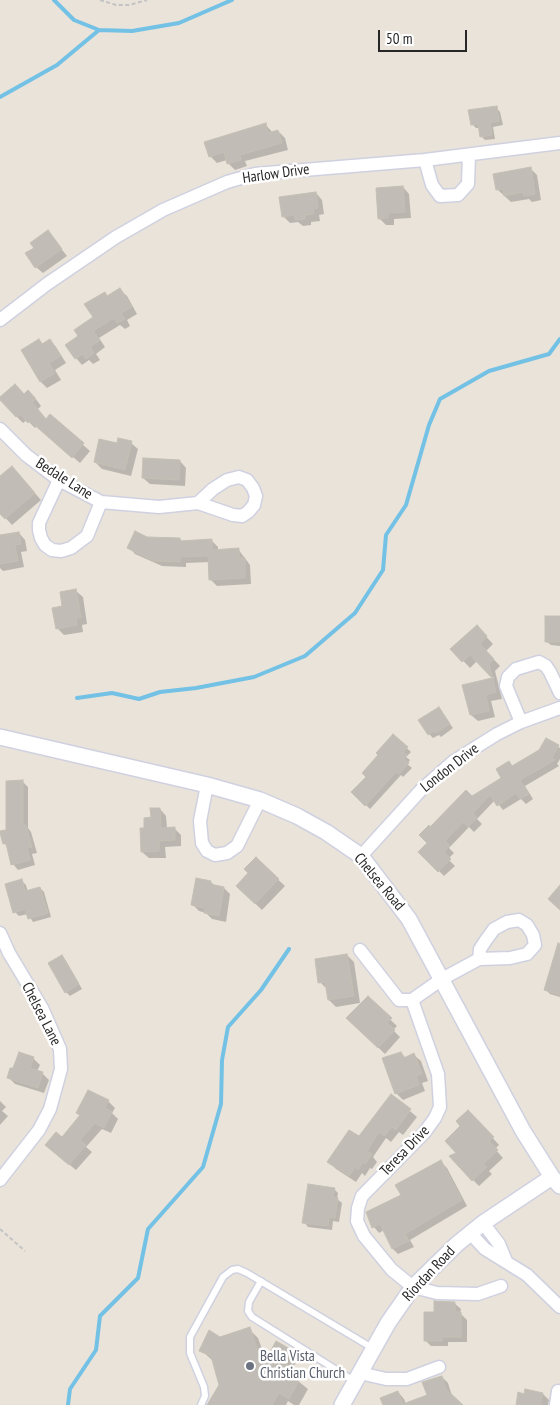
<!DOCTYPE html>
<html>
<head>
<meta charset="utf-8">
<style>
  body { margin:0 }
  #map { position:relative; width:560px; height:1405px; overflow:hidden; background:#e9e3da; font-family:"PT Sans Narrow",sans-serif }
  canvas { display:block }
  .scale { position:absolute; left:378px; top:30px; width:89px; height:22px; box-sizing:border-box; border:2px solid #272727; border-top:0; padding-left:6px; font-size:15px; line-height:18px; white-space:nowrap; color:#272727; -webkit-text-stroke:4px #fff; paint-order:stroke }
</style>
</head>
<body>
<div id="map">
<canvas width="560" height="1405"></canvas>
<div class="scale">50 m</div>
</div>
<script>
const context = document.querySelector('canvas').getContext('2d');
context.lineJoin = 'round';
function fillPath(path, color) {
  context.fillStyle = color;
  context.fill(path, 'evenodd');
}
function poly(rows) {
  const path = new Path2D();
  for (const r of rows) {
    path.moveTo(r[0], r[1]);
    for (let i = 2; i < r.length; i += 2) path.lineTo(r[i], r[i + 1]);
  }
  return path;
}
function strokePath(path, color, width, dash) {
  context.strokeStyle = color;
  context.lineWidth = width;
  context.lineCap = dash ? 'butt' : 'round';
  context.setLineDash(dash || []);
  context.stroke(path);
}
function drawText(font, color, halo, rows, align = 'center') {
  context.font = font + ' "PT Sans Narrow",sans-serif';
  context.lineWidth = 5;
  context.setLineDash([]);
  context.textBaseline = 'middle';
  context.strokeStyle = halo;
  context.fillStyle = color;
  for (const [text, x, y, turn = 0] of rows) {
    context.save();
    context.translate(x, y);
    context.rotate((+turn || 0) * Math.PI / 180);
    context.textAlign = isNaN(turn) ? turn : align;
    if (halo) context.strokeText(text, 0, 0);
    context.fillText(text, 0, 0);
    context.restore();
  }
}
fillPath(poly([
  [496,107,500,112,503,125,493,127,495,139,485,140,481,136,480,128,476,128,472,124],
  [265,124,273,133,278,131,285,138,288,150,245,161,247,166,235,170,228,163,227,160,217,163,210,156],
  [531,169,537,175,541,200,532,202,529,199,511,202,498,190,495,175],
  [403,187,409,194,411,218,394,219,394,225,386,225,379,218],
  [316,193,322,200,324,214,319,215,320,221,311,222,311,225,303,226,298,222,290,223,283,216],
  [48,232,67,256,43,273,36,267,36,248],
  [120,290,127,296,137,314,127,320,130,326,125,329,120,325,99,338,105,347,96,354,100,360,93,364,89,360,82,365,76,358,80,336,94,317,105,293,108,297],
  [50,340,56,347,66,363,55,370,61,380,47,388,41,382,39,341,43,344],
  [24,396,35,398,41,406,37,410,46,420,50,416,90,451,80,463,37,426,35,428,27,420,23,423,16,416],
  [131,443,138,449,131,476,102,469,95,462,118,445],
  [180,461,186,468,185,486,150,484,143,478],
  [18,474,41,500,12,525,0,512,0,476],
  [19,533,25,540,27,551,21,552,24,567,3,571,0,568,0,536],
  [147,538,180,539,183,542,211,540,218,547,218,551,238,549,250,565,251,584,217,586,211,580,210,562,186,563,186,567,162,566,135,554,129,547],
  [76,591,83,597,87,624,82,625,83,632,64,635,57,628,64,607],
  [560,618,560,646,551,645,546,641],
  [477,627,493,644,486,651,500,666,495,671,502,699,491,701,495,717,478,721,471,715,464,686,494,678,477,661,470,668,452,649],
  [439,708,453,728,441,737,439,735,433,738,429,734],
  [393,735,411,752,406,757,410,760,407,764,412,768,403,777,401,775,370,809,353,792,367,777],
  [547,740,560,748,560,759,557,764,559,766,525,786,533,799,526,804,521,799,503,810,495,800,477,819,482,824,474,832,469,827,449,848,454,853,448,859,455,866,444,876,420,852,429,843,430,829,472,797,503,778,513,767,540,751],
  [23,782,28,787,28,828,31,832,37,853,32,854,35,865,18,870,13,864,8,848,4,843],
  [160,809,166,816,167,828,174,828,181,835,181,846,165,847,166,858,149,858,142,852,146,829],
  [256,859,285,886,262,910,237,886,250,873],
  [21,880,26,885,28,892,40,888,44,892,51,917,33,922,28,914,19,916,15,912],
  [211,882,215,886,224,888,230,894,226,922,212,919,206,913,199,911,193,905],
  [347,955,354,962,360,1003,336,1007,329,1000,327,989,320,982],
  [62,956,66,961,82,989,70,996,66,992],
  [560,958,560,997,550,994,546,990],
  [368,998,397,1026,393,1030,400,1037,385,1054,355,1025],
  [401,1053,406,1058,414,1055,421,1061,428,1081,422,1083,425,1091,403,1100,396,1093],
  [33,1058,40,1065,37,1071,42,1073,49,1080,44,1093,15,1084,8,1077],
  [392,1096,417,1117,403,1135,399,1132,391,1142,386,1138,373,1157,377,1162,372,1169,370,1168,365,1176,362,1173,356,1182,336,1169,329,1162,359,1137],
  [0,1101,6,1107,2,1111,8,1116,0,1125],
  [108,1101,115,1108,112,1113,118,1119,111,1133,102,1129,86,1147,92,1152,76,1170,54,1152,80,1116,78,1113],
  [475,1118,499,1145,495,1149,503,1158,489,1171,492,1174,479,1186,473,1180,458,1153],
  [441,1162,447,1168,467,1206,410,1240,414,1247,398,1254,393,1249,384,1230,379,1233,374,1227,403,1196],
  [334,1189,338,1193,337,1199,342,1203,339,1222,333,1221,332,1230,308,1227,304,1222],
  [454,1303,461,1309,460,1313,467,1320,467,1342,448,1342,448,1346,431,1346,425,1340,435,1313],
  [249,1329,258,1338,265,1357,289,1350,298,1359,292,1369,296,1372,293,1377,308,1389,299,1405,294,1405,288,1401,286,1405,209,1405,220,1385,213,1361,201,1350,220,1338],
  [442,1377,448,1383,452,1396,461,1405,385,1405,398,1392,404,1399,406,1404,428,1395],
  [543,1394,549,1400,548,1405,517,1405]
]), '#0003');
strokePath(poly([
  [54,0,74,20,99,30],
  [0,97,57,65,99,30,132,31,179,23,232,0],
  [77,698,112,693,139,699,160,692,196,688,254,677,305,656,355,613,383,570,386,535,406,505,429,425,440,399,489,371,549,354,560,339],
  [68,1405,70,1389,96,1350,100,1316,138,1278,148,1229,203,1167,221,1104,222,1060,228,1027,261,990,289,949]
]), '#73c2e5', 4);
const building = poly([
  [497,106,499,121,490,123,492,135,480,137,478,124,471,125,468,110,497,106],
  [266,123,268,133,278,130,282,143,240,155,241,160,227,164,224,152,209,157,204,142,266,123],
  [531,167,535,194,524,196,523,192,504,196,503,189,496,190,493,174,531,167],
  [403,186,405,212,388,213,388,218,378,219,376,188,403,186],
  [316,192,318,208,313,209,314,214,305,215,305,219,295,220,294,215,282,217,279,197,316,192],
  [48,230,62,249,35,268,25,253,34,248,30,243,48,230],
  [120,288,132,307,121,313,125,319,117,323,114,318,93,331,100,340,90,347,94,353,86,359,82,354,75,359,65,345,78,336,74,330,93,317,84,304,105,292,107,296,120,288],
  [39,339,42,344,50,339,61,356,49,363,55,373,40,382,21,350,39,339],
  [15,384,24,394,28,390,36,399,32,402,46,419,50,414,84,443,72,458,30,421,28,423,20,414,16,417,0,400,0,397,15,384],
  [118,438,132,441,125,470,94,462,99,439,117,443,118,438],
  [143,458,180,460,179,480,142,478,143,458],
  [12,466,35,493,5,519,0,514,0,476,12,466],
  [135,531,147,537,180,538,180,541,212,539,212,550,239,548,239,558,245,558,245,578,209,580,208,556,180,557,180,562,154,561,127,548,135,531],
  [19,532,21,544,15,545,18,561,0,564,0,535,19,532],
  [76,589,81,618,76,618,77,625,56,629,52,608,62,606,60,592,76,589],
  [545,616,560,616,560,642,545,642,545,616],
  [477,625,487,636,480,644,494,659,489,664,496,692,486,695,489,711,470,715,462,685,492,678,470,655,462,662,450,649,477,625],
  [439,707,450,724,436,733,434,731,428,735,418,720,439,707],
  [393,734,408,747,403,752,407,755,404,759,409,763,399,774,396,772,365,806,351,792,366,777,362,773,378,755,376,753,393,734],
  [546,738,559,745,552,758,555,760,520,780,529,794,520,799,516,793,497,806,490,795,473,813,477,818,468,827,463,822,445,841,450,846,444,852,451,859,438,872,418,852,427,843,419,835,429,825,430,827,466,790,472,796,501,778,496,769,509,761,512,766,539,750,546,738],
  [23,780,23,825,26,825,32,847,27,848,30,860,11,865,6,843,3,844,0,833,0,831,6,830,6,781,23,780],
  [150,808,160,808,161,828,175,827,175,840,159,841,159,851,141,852,140,828,144,828,144,818,151,817,150,808],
  [256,857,279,879,255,904,236,886,248,873,244,869,256,857],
  [196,878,211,881,210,884,224,887,219,916,204,913,205,908,191,905,196,878],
  [22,879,25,891,40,887,48,913,28,919,25,909,13,913,5,884,22,879],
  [560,885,560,910,548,899,560,885],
  [558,943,560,944,560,995,544,990,558,943],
  [347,954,354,996,328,1000,325,982,318,983,315,959,347,954],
  [62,955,79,984,65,993,48,963,62,955],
  [368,996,392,1018,387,1023,395,1030,378,1048,346,1018,368,996],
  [19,1052,34,1057,30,1068,43,1072,38,1088,7,1078,10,1068,13,1068,19,1052],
  [401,1052,404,1058,414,1053,422,1074,416,1076,419,1085,395,1094,382,1058,401,1052],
  [88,1090,109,1100,105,1108,112,1112,104,1128,95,1123,80,1140,86,1145,69,1165,45,1145,56,1132,62,1137,80,1115,76,1113,88,1090],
  [391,1094,411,1109,396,1130,392,1127,384,1136,379,1132,367,1151,372,1154,365,1164,363,1162,358,1170,355,1167,349,1176,327,1162,349,1130,359,1136,391,1094],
  [468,1110,494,1137,489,1141,498,1150,483,1164,487,1167,472,1181,449,1156,456,1153,445,1141,460,1126,456,1121,468,1110],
  [441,1160,462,1200,405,1234,409,1241,392,1249,380,1224,372,1228,366,1212,401,1195,395,1185,441,1160],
  [308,1184,335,1188,333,1197,338,1198,335,1218,329,1217,328,1226,302,1223,308,1184],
  [434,1301,455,1302,455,1312,461,1312,461,1337,442,1337,442,1341,424,1341,424,1312,434,1312,434,1301],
  [250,1327,261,1361,267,1351,270,1352,276,1341,290,1349,283,1360,288,1363,284,1370,300,1379,289,1399,279,1393,272,1405,207,1405,219,1385,211,1356,199,1351,209,1330,220,1337,250,1327],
  [442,1376,446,1389,463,1405,383,1405,380,1398,398,1391,403,1404,427,1395,422,1382,442,1376],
  [525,1389,543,1393,540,1405,516,1405,518,1392,524,1394,525,1389]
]);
fillPath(building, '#c1bdb6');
strokePath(building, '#c4bfb4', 1);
const service = poly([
  [261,1281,249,1302,248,1311,252,1317,354,1381],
  [201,1405,205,1396,204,1387,190,1353,190,1337,223,1277,232,1270,238,1269,247,1273,374,1349]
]);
const minor = poly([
  [425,160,432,185,440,196,458,195,468,184,469,155],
  [0,320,47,284,116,237,163,210,227,182,255,174,425,160,560,143],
  [0,429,26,455,59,480,101,502,159,507,198,503,233,515,242,516,248,512,254,505,256,496,253,488,247,480,239,477,227,480,213,489,198,503],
  [59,480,39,523,39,530,41,538,45,545,52,550,61,551,71,548,87,536,101,502],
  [521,722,506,686,508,677,516,669,539,662,546,666,550,672,560,693],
  [207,785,200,821,202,843,207,851,215,855,227,853,237,846,260,800],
  [361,856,421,790,454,761,497,734,521,722,560,708],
  [0,933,9,953,42,1008,60,1049,61,1069,50,1109,39,1130,0,1180],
  [360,950,399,1000,412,1000],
  [412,1000,438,1074,440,1107,435,1118,424,1133,362,1196,358,1208,357,1221,364,1236,392,1270,413,1287,437,1293,478,1294,501,1286],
  [412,1000,442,979,479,959,510,958,527,954,535,945,533,935,527,925,519,920,507,922,494,929,486,940,480,949,479,959],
  [483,1223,499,1244,506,1261],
  [470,1233,485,1249,527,1275,560,1307],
  [360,1373,386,1379,407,1379,439,1367],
  [556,1405,558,1391]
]);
const tertiary = poly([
  [0,737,207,785,260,800,297,816,326,832,361,856,409,919,523,1131,552,1177,560,1186],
  [342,1405,388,1323,413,1287,457,1244,483,1223,552,1177]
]);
strokePath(service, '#cfd1e0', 9);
strokePath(minor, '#cfd1e0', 15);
strokePath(tertiary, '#cfd1e0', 18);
strokePath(poly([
  [100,0,116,5,129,5,147,0],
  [0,1229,25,1251]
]), '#c3c3c3', 2, [4, 2.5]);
strokePath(service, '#fff', 6);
strokePath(minor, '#fff', 12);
strokePath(tertiary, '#fff', 15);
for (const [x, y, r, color] of [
  [250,1366,5,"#6b7280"]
]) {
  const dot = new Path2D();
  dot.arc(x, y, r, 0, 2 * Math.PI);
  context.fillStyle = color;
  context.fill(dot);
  strokePath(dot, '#fff', 2);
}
drawText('15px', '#272727', '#fff', [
  ["Harlow Drive",276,174,-8],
  ["Bedale Lane",64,479,32],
  ["London Drive",450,768,-38],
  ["Chelsea Road",379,882,50],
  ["Chelsea Lane",41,1014,63],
  ["Teresa Drive",405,1151,-46],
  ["Riordan Road",429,1274,-47]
]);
drawText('15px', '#5b616d', '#fff', [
  ["Bella Vista",260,1357],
  ["Christian Church",260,1374]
], 'left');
</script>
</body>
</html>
